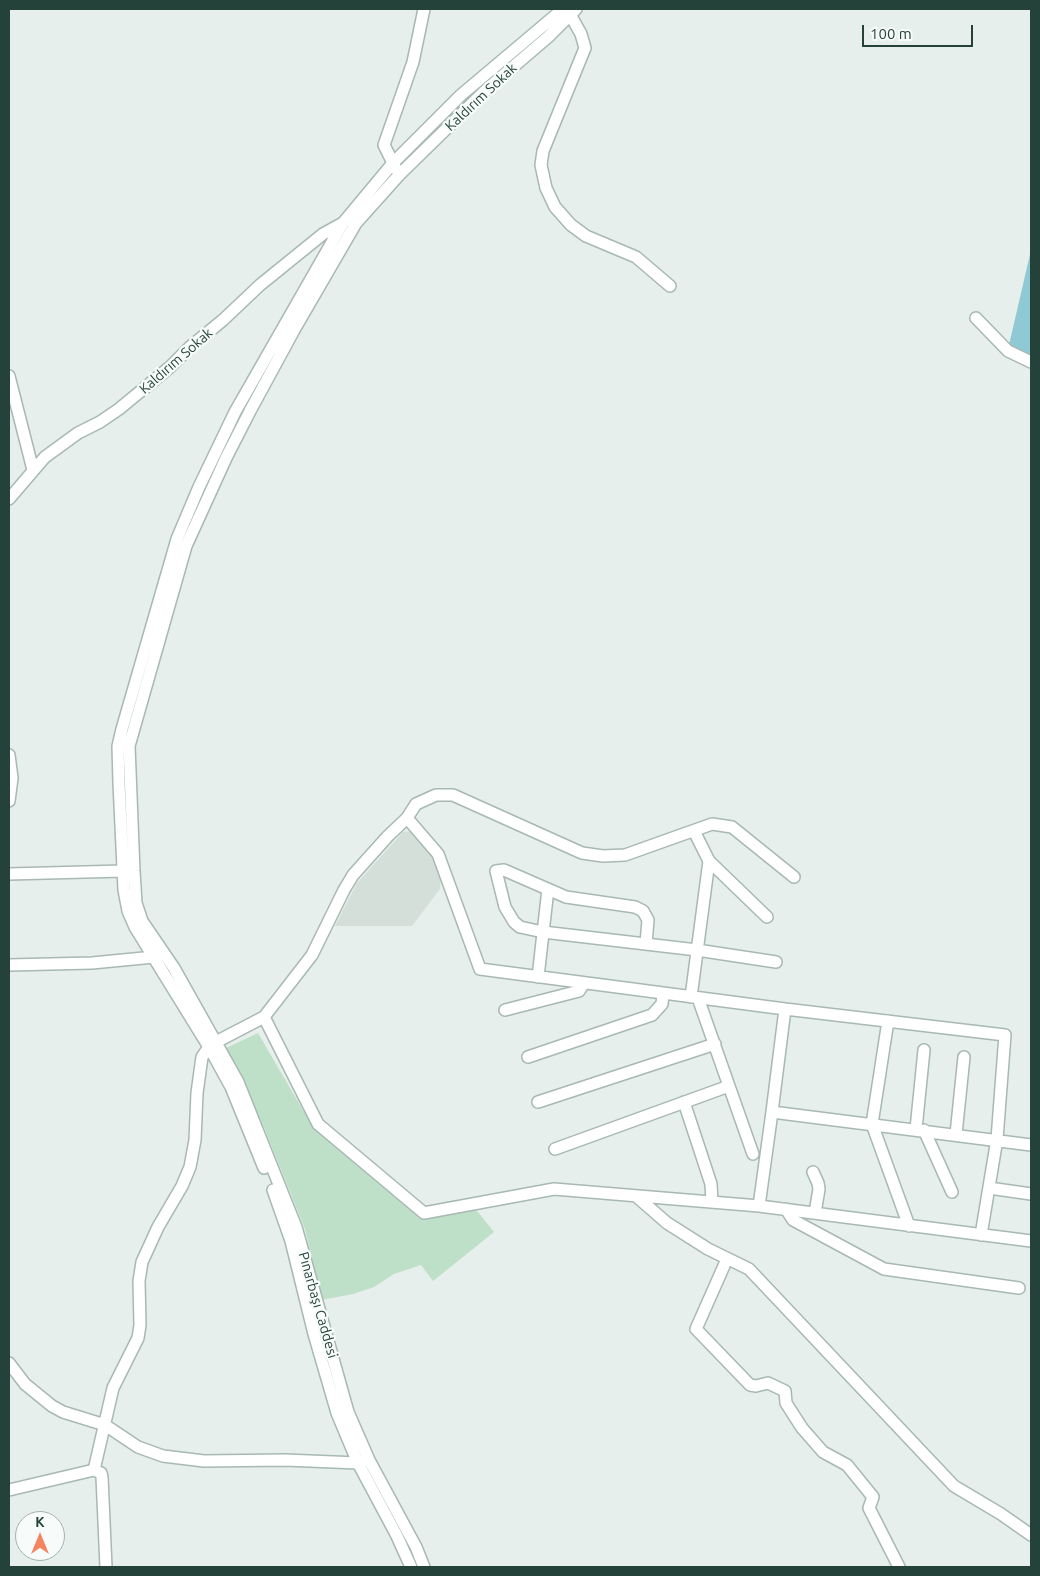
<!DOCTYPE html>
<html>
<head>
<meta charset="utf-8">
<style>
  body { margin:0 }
  #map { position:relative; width:1040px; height:1576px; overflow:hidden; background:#e6efeb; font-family:Ubuntu,sans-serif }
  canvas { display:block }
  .frame { position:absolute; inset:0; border:10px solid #24423a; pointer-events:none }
  .north { position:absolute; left:15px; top:1511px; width:50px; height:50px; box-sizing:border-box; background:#f7fbf9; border:1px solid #a3b1ad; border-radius:50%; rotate:0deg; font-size:14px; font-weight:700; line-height:20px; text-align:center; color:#24423a }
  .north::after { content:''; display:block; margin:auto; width:18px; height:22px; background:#f4845f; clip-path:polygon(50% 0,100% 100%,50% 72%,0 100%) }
  .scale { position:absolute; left:862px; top:25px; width:111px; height:22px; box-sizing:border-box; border:2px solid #24423a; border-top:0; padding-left:6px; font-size:15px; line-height:18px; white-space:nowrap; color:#24423a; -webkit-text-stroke:4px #f7fbf9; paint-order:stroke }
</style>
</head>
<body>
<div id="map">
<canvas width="1040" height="1576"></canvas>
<div class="frame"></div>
<div class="north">K</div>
<div class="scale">100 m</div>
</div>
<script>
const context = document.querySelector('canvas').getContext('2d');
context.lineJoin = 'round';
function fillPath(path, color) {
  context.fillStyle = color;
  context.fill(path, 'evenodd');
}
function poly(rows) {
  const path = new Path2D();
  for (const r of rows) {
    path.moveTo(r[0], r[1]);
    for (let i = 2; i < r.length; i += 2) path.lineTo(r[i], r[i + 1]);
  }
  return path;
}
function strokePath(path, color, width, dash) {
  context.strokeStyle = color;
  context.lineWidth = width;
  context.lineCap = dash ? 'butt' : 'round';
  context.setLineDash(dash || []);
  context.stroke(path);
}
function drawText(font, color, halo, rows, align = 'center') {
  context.font = font + ' Ubuntu,sans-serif';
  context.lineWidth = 4.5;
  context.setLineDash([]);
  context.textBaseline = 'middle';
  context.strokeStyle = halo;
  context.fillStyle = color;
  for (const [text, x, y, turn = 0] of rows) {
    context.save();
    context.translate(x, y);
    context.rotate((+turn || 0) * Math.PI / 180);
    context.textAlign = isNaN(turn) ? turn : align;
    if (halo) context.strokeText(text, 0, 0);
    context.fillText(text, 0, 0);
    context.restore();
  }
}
fillPath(poly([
  [411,831,434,853,441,878,440,889,412,926,335,926,357,883,403,832]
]), '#d4dfda');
fillPath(poly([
  [258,1033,304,1112,324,1137,399,1200,410,1206,420,1207,455,1200,469,1205,478,1212,494,1232,433,1281,421,1265,394,1274,374,1287,353,1294,321,1300,305,1229,265,1130,241,1077,226,1048]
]), '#bfe0c8');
fillPath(poly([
  [1031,250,1031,357,1009,345]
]), '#8ec9d4');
const minor = poly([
  [567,9,581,34,585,48,543,151,541,165,546,188,555,207,571,225,586,236,636,257,670,286],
  [396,169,384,145,413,62,424,9],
  [976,318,1008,351,1031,362],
  [9,376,33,470],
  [9,499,45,457,78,433,100,422,119,409,170,367,190,347,223,320,260,285,323,234,343,223],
  [9,755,12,778,9,801],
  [709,861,767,917],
  [9,874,123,871],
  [794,877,732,827,712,824,625,855,603,856,582,853,453,795,436,795,416,804,407,818,438,854,480,969,785,1009,772,1112,1031,1145],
  [646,944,648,920,643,911,635,907,566,897,504,870,496,871,505,907,514,922,520,927,543,932,697,950,776,962],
  [9,965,92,963,154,957,158,954],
  [538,977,548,889],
  [691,997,709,861,694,831],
  [698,998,753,1154],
  [785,1009,1005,1035,997,1139,981,1235],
  [505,1010,579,991,584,983],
  [264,1017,318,1124,424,1213,554,1189,759,1206,1031,1241],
  [888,1021,872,1124,909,1226],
  [528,1057,652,1015,662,1004,663,993],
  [538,1102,715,1044],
  [684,1102,711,1184,712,1202],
  [916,1129,924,1050],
  [924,1130,952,1192],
  [956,1134,964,1057],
  [555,1149,729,1086],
  [264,1168,231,1087,209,1047,135,927,128,911,124,890,119,783,118,746,122,729,177,539,199,487,235,412,343,223,393,163,461,95,563,9],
  [813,1172,818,1183,819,1189,815,1213],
  [989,1188,1031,1194],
  [273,1190,291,1241,314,1334,337,1413,358,1463,397,1536,411,1567],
  [636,1196,667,1223,708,1249,749,1269,954,1486,1001,1514,1031,1535],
  [759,1206,772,1112],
  [786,1209,793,1220,884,1269,1019,1288],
  [727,1259,696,1329,750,1385,756,1386,768,1383,785,1391,786,1403,802,1428,823,1452,847,1465,873,1497,869,1508,899,1567],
  [9,1363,25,1384,52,1406,63,1412,105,1425,138,1447,163,1456,204,1461,285,1460,358,1463,363,1461],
  [94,1470,101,1473,102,1477,106,1567],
  [9,1490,94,1470,113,1388,138,1338,140,1325,139,1281,142,1262,158,1227,182,1186,190,1167,195,1140,197,1093,202,1057,209,1047,216,1042,264,1017,312,955,344,890,353,875,388,836,407,818],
  [424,1567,416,1547,369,1460,348,1412,296,1227,238,1082,174,968,142,921,136,903,134,871,129,746,186,546,226,458,250,411,294,330,356,223,399,175,486,90,548,37,576,9]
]);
strokePath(minor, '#a8b8b2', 14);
strokePath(minor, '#fff', 11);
drawText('14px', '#24423a', '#f7fbf9', [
  ["Kaldırım Sokak",481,97,-43],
  ["Kaldırım Sokak",176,361,-41],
  ["Pınarbaşı Caddesi",318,1305,74]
]);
</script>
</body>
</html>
